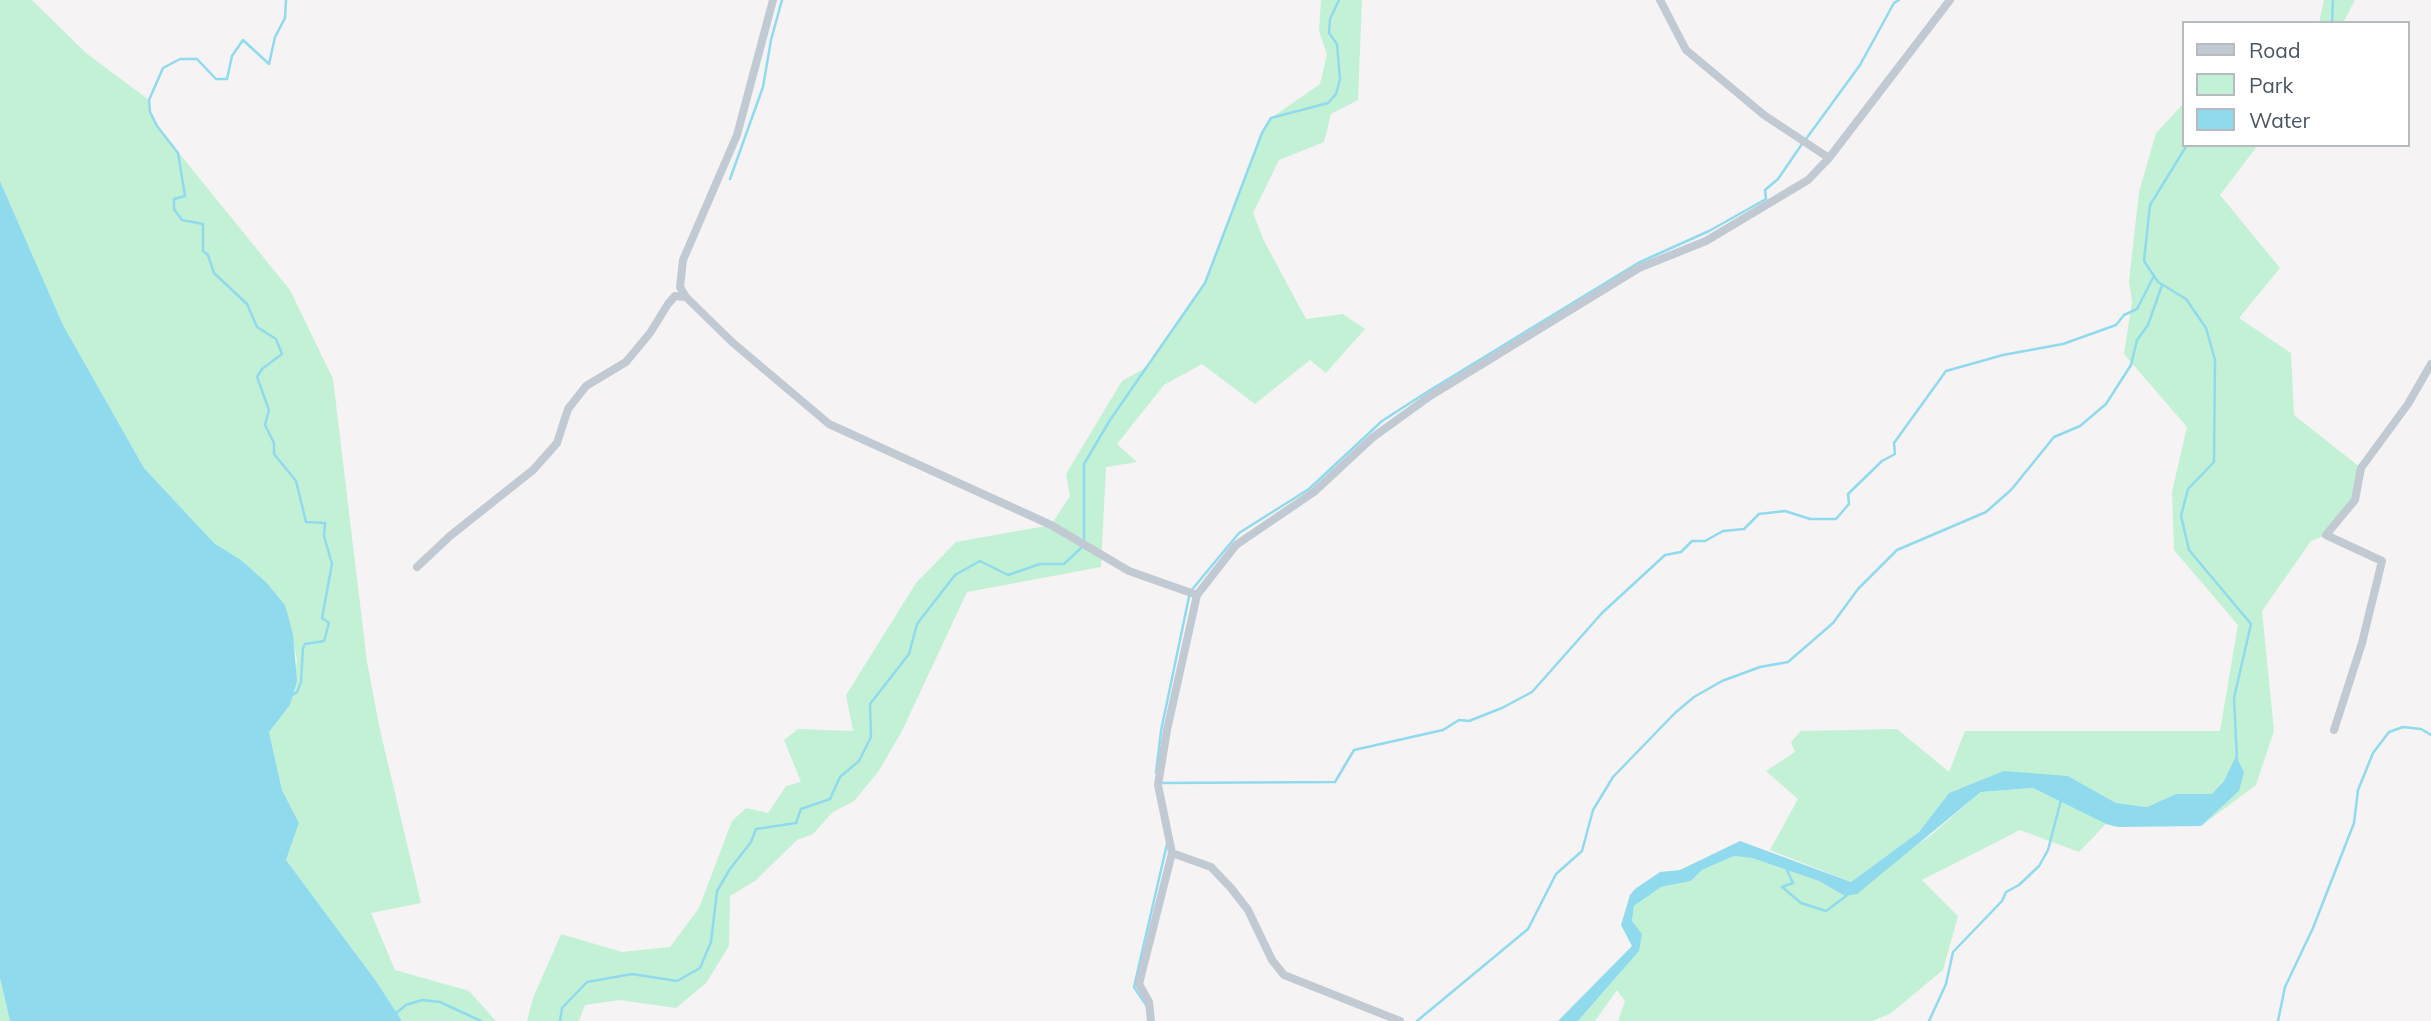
<!DOCTYPE html>
<html>
<head>
<meta charset="utf-8">
<style>
  body { margin:0 }
  #map { position:relative; width:2431px; height:1021px; overflow:hidden; background:#f5f3f3; font-family:Mulish,sans-serif }
  canvas { display:block }
  .legend { position:absolute; left:2182px; top:21px; width:228px; height:126px; box-sizing:border-box; background:#fff; border:2px solid #b7bbc0; margin:0; padding:9px 12px; list-style:none; font-size:21px; color:#4a5661 }
  .legend li { display:flex; align-items:center; gap:14px; height:35px }
  .legend b { width:35px; border:2px solid #b7bbc0 }
</style>
</head>
<body>
<div id="map">
<canvas width="2431" height="1021"></canvas>
<ul class="legend">
<li><b style="height:9px;background:#c1cad2"></b>Road</li>
<li><b style="height:19px;background:#c3f1d5"></b>Park</li>
<li><b style="height:19px;background:#90daee"></b>Water</li>
</ul>
</div>
<script>
const context = document.querySelector('canvas').getContext('2d');
context.lineJoin = 'round';
function fillPath(path, color) {
  context.fillStyle = color;
  context.fill(path, 'evenodd');
}
function poly(rows) {
  const path = new Path2D();
  for (const r of rows) {
    path.moveTo(r[0], r[1]);
    for (let i = 2; i < r.length; i += 2) path.lineTo(r[i], r[i + 1]);
  }
  return path;
}
function strokePath(path, color, width, dash) {
  context.strokeStyle = color;
  context.lineWidth = width;
  context.lineCap = dash ? 'butt' : 'round';
  context.setLineDash(dash || []);
  context.stroke(path);
}
fillPath(poly([
  [0,0,32,0,86,53,149,100,150,112,157,126,290,290,333,379,367,662,380,730,421,903,371,913,395,970,469,991,496,1021,402,1021,376,981,286,860,299,823,282,790,269,732,290,705,297,660,285,605,267,583,241,560,214,543,144,468,63,325,0,181],
  [1321,0,1362,0,1358,100,1331,114,1324,142,1279,160,1253,213,1264,241,1306,319,1343,314,1365,329,1326,373,1310,360,1255,404,1202,364,1164,385,1117,444,1137,462,1106,467,1101,567,967,592,902,731,878,772,854,801,833,812,813,834,797,840,755,881,730,896,729,946,706,983,676,1008,619,1000,585,1005,579,1021,527,1021,533,998,561,934,622,952,670,947,699,908,732,821,746,808,768,813,786,786,801,782,784,740,798,729,853,731,846,695,916,583,956,542,1051,525,1070,496,1066,474,1122,381,1147,367,1205,283,1262,133,1271,118,1320,84,1327,54,1319,31],
  [2324,0,2355,0,2343,23,2319,23],
  [2184,103,2184,145,2258,145,2220,195,2280,268,2239,318,2291,353,2294,415,2361,468,2355,500,2326,535,2311,541,2262,611,2274,731,2256,785,2201,826,2239,791,2236,757,2224,781,2212,795,2176,794,2147,807,2116,803,2068,776,1958,789,1949,793,1919,832,1851,882,1770,850,1798,799,1766,771,1795,752,1791,742,1801,731,1897,729,1949,772,1965,731,2220,731,2238,625,2174,550,2172,492,2187,427,2124,354,2132,302,2129,281,2139,192,2156,133],
  [2033,788,2106,824,2079,852,2020,830,1922,880,1958,916,1943,970,1890,1014,1872,1021,1618,1021,1625,1001,1617,990,1595,1021,1578,1021,1639,951,1632,921,1634,906,1661,887,1691,881,1702,870,1734,856,1752,858,1819,881,1845,896,1931,835,1981,792],
  [0,978,10,1021,0,1021]
]), '#c3f1d5');
fillPath(poly([
  [0,181,63,325,144,468,214,543,241,560,267,583,285,605,293,634,297,681,290,705,269,732,282,790,299,823,286,860,376,981,402,1021,10,1021,0,978],
  [2236,756,2244,772,2239,791,2201,826,2118,827,2106,824,2033,788,1981,792,1857,894,1845,896,1819,881,1752,858,1734,856,1702,870,1691,881,1661,887,1634,906,1632,921,1642,934,1639,951,1578,1021,1558,1021,1632,946,1621,925,1630,895,1635,889,1660,872,1680,870,1740,841,1851,882,1919,832,1949,793,2004,771,2068,776,2116,803,2147,807,2176,794,2212,794,2224,781]
]), '#90daee');
strokePath(poly([
  [286,0,285,18,275,37,269,64,243,40,232,56,227,79,216,79,197,59,180,59,163,68,149,100,150,112,157,126,178,153,185,196,174,199,174,209,182,220,203,224,203,251,208,255,214,273,247,304,257,327,276,339,282,354,262,369,257,377,269,410,265,425,274,443,274,454,296,481,306,522,325,523,324,536,332,564,322,618,329,623,324,641,305,644,303,648,301,682,297,692,291,696],
  [2332,23,2333,0],
  [1806,139,1860,65,1894,3,1899,0],
  [2187,145,2150,205,2144,261,2158,282,2186,299,2206,328,2215,360,2214,462,2188,489,2181,516,2189,550,2251,624,2234,698,2237,760],
  [730,179,763,87,771,40,782,0],
  [1084,541,1084,464,1110,420,1205,283,1262,133,1271,118,1328,103,1336,94,1340,79,1337,44,1329,33,1330,19,1339,0],
  [1156,773,1161,731,1190,592,1239,533,1309,489,1382,421,1427,392,1638,263,1709,231,1766,199,1765,190,1778,179,1802,144],
  [1163,783,1335,782,1354,750,1443,730,1459,720,1469,721,1502,708,1532,692,1602,613,1665,555,1681,552,1692,541,1705,541,1723,531,1744,529,1759,514,1785,511,1810,519,1836,519,1849,504,1848,494,1882,461,1895,454,1894,443,1946,371,2003,355,2063,344,2116,325,2124,315,2137,309,2154,276],
  [1786,868,1793,883,1782,887,1801,903,1826,911,1846,896],
  [1146,1005,1134,987,1167,844],
  [395,1014,406,1005,422,1000,440,1002,481,1021],
  [560,1021,562,1008,587,982,632,974,677,981,700,968,711,942,717,891,730,869,751,842,756,829,796,823,801,809,830,799,840,777,859,761,871,737,870,704,909,654,917,624,955,575,980,561,1008,575,1040,564,1064,564,1082,547],
  [1417,1021,1528,929,1556,874,1582,851,1593,810,1613,777,1675,713,1694,697,1722,681,1760,667,1788,662,1833,623,1858,589,1897,550,1986,512,2011,490,2054,437,2080,426,2106,404,2131,365,2137,340,2148,325,2162,285],
  [1929,1021,1946,984,1953,952,2002,901,2006,892,2019,885,2039,866,2048,850,2061,800],
  [2278,1021,2285,987,2313,928,2354,823,2358,790,2373,753,2389,732,2403,727,2421,729,2431,735]
]), '#90daee', 2.5);
strokePath(poly([
  [773,0,737,135,683,260,680,287,686,297,732,342,829,424,1051,525,1129,571,1197,595],
  [1660,0,1686,50,1764,115,1829,158],
  [417,567,450,536,533,470,557,443,568,409,586,386,626,362,650,333,668,304,675,296,686,297],
  [2334,730,2362,643,2382,561,2326,535,2355,500,2361,468,2408,404,2431,364],
  [1172,853,1211,867,1231,888,1248,910,1272,960,1284,975,1400,1021],
  [1151,1021,1149,1002,1139,984,1172,853,1158,785,1167,730,1197,595,1236,545,1314,492,1372,438,1430,396,1639,268,1706,241,1808,180,1829,158,1950,0]
]), '#c1cad2', 8);
</script>
</body>
</html>
